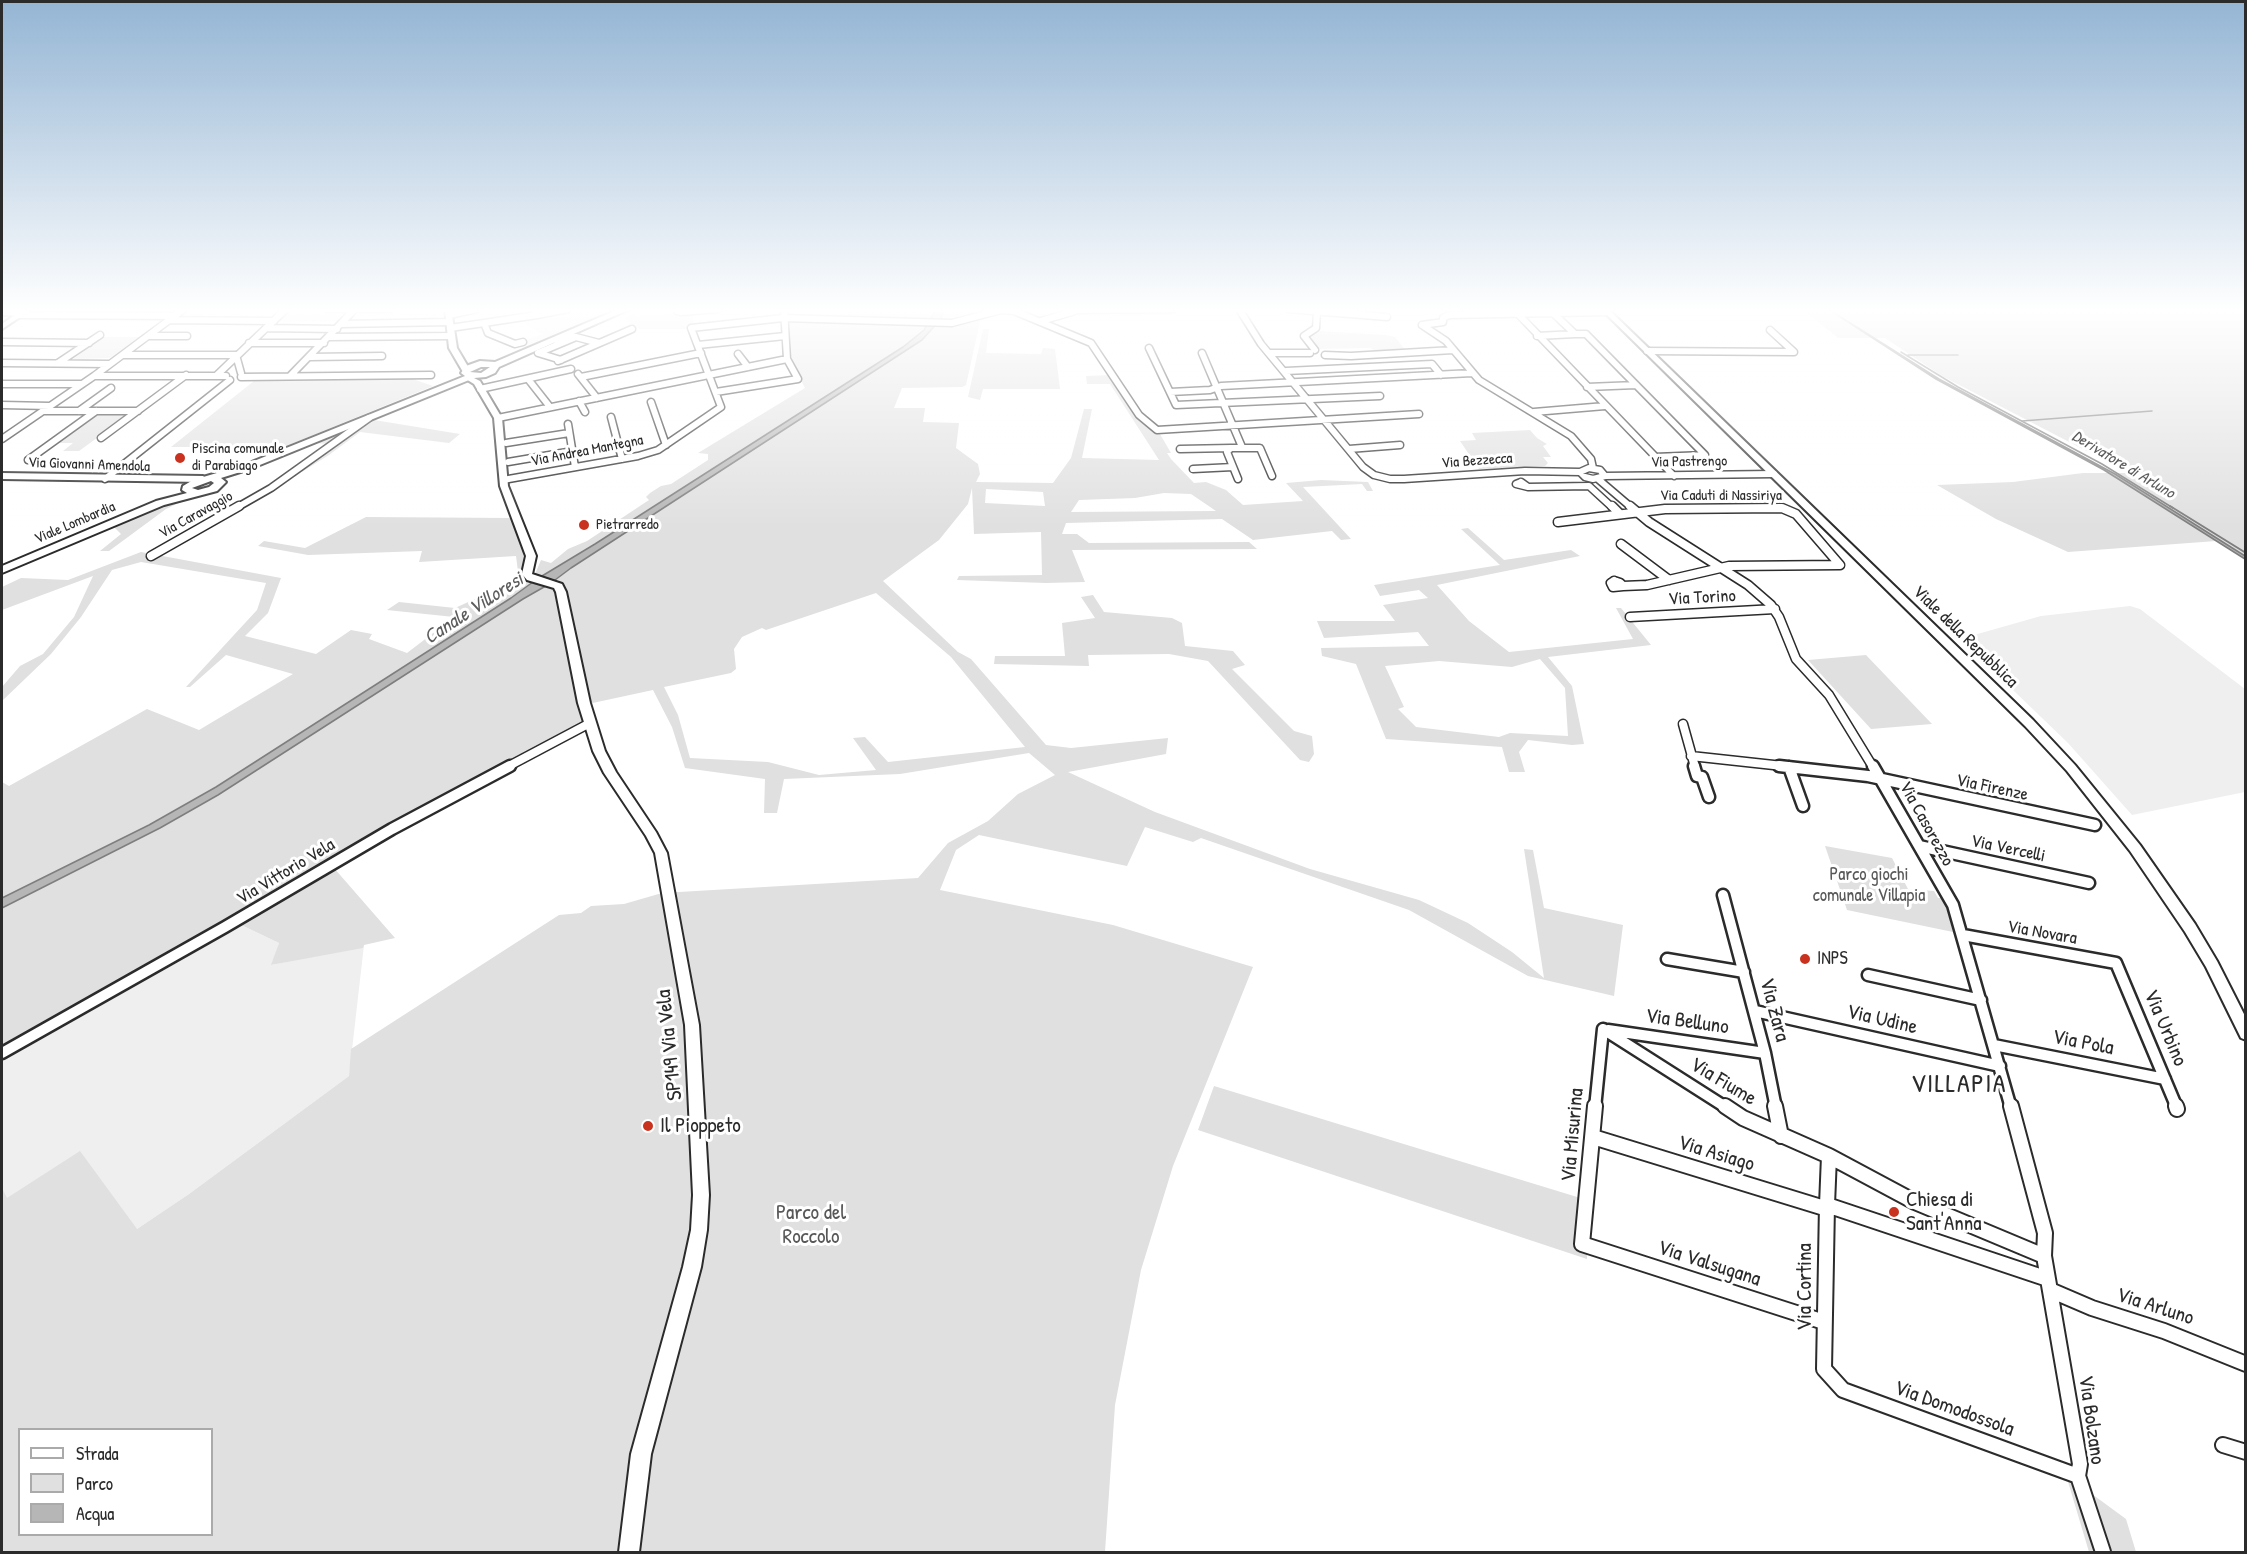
<!DOCTYPE html>
<html>
<head>
<meta charset="utf-8">
<style>
  body { margin:0 }
  #map { position:relative; width:2247px; height:1554px; overflow:hidden; background:#fff; font-family:"Patrick Hand",sans-serif }
  canvas { display:block }
  .frame { position:absolute; inset:0; border:3px solid #2b2b2b; pointer-events:none }
  .legend { position:absolute; left:18px; top:1428px; width:195px; height:108px; box-sizing:border-box; background:#fff; border:2px solid #aaa; margin:0; padding:8px 10px; list-style:none; font-size:18px; color:#2b2b2b }
  .legend li { display:flex; align-items:center; gap:12px; height:30px }
  .legend b { width:30px; border:2px solid #aaa }
</style>
</head>
<body>
<div id="map">
<canvas width="2247" height="1554"></canvas>
<div class="frame"></div>
<ul class="legend">
<li><b style="height:8px;background:#fff"></b>Strada</li>
<li><b style="height:16px;background:#e0e0e0"></b>Parco</li>
<li><b style="height:16px;background:#b6b6b6"></b>Acqua</li>
</ul>
</div>
<script>
const context = document.querySelector('canvas').getContext('2d');
context.lineJoin = 'round';
function fillPath(path, color) {
  context.fillStyle = color;
  context.fill(path, 'evenodd');
}
function poly(rows) {
  const path = new Path2D();
  for (const r of rows) {
    path.moveTo(r[0], r[1]);
    for (let i = 2; i < r.length; i += 2) path.lineTo(r[i], r[i + 1]);
  }
  return path;
}
function strokePath(path, color, width, dash) {
  context.strokeStyle = color;
  context.lineWidth = width;
  context.lineCap = dash ? 'butt' : 'round';
  context.setLineDash(dash || []);
  context.stroke(path);
}
function drawText(font, color, halo, rows, align = 'center') {
  context.font = font + ' "Patrick Hand",sans-serif';
  context.lineWidth = 6;
  context.setLineDash([]);
  context.textBaseline = 'middle';
  context.strokeStyle = halo;
  context.fillStyle = color;
  for (const [text, x, y, turn = 0] of rows) {
    context.save();
    context.translate(x, y);
    context.rotate((+turn || 0) * Math.PI / 180);
    context.textAlign = isNaN(turn) ? turn : align;
    if (halo) context.strokeText(text, 0, 0);
    context.fillText(text, 0, 0);
    context.restore();
  }
}
fillPath(poly([
  [535,309,625,309,530,348,517,343,543,334,527,326,524,317,538,315],
  [2130,606,2140,609,2245,689,2245,792,2132,815,2068,743,1960,639,2041,616],
  [241,925,279,943,272,965,364,945,349,1076,189,1194,137,1229,2,1208,2,1059]
]), '#efefef');
fillPath(poly([
  [847,309,1000,309,977,319,980,322,966,385,962,387,902,388,894,408,925,408,923,422,959,423,956,448,978,464,980,474,976,482,1053,483,1071,458,1084,409,1092,409,1082,458,1159,460,1110,384,1087,384,1086,376,1111,375,1160,434,1171,453,1167,453,1171,459,1194,483,1206,482,1226,490,1243,505,1303,501,1286,483,1321,480,1368,482,1373,491,1367,491,1362,484,1303,487,1351,539,1341,540,1332,531,1253,540,1222,519,1066,523,1062,534,1077,534,1089,543,1249,542,1257,549,1072,550,1085,582,1046,583,957,580,959,576,1042,575,1041,532,974,534,972,488,968,504,939,540,883,581,958,652,971,659,1046,745,1071,748,1168,738,1166,754,1068,772,1155,812,1310,869,1419,900,1468,923,1512,952,1544,978,1524,849,1533,850,1544,908,1623,925,1614,996,1528,976,1409,910,1201,838,1193,842,1145,827,1127,866,979,835,956,850,940,890,1113,925,1253,967,1173,1166,1141,1270,1115,1405,1105,1552,2,1552,2,1188,7,1198,80,1151,137,1229,189,1194,349,1076,351,1049,559,915,581,913,591,906,624,904,662,893,918,878,948,843,988,821,1018,794,1055,775,1029,753,900,774,784,779,777,813,764,813,765,779,685,768,672,727,653,690,588,704,593,719,361,841,9,1045,2,1056,2,782,9,786,147,709,199,730,293,674,226,655,190,687,186,687,257,610,266,583,141,562,112,570,81,617,51,654,2,701,2,687,20,666,43,654,74,617,93,576,2,610,2,587,21,578,68,580,141,552,281,578,268,613,245,636,316,654,351,630,372,634,369,639,407,653,454,617,387,610,399,602,455,608,519,579,516,556,419,562,422,551,308,555,258,546,264,541,305,548,366,517,512,518,523,542,524,573,529,578,535,574,541,560,551,563,568,549,587,541,649,500,646,497,650,493,661,486,671,484,708,460,708,454,698,453,805,388,790,359,792,358,789,348,788,319,848,317],
  [986,489,1043,492,1045,506,985,503],
  [1164,493,1191,494,1216,511,1071,512,1079,500,1135,498],
  [876,593,951,657,1025,747,888,762,865,737,853,738,876,770,819,775,768,762,690,758,678,715,664,687,731,673,736,669,734,649,742,637,762,628,766,630],
  [20,1430,212,1430,212,1534,20,1534],
  [1802,309,2245,309,2245,559,2216,541,2068,552,1996,519,1937,485,2013,482,2083,473,2129,473,1942,376,1885,338,1838,338],
  [693,312,693,326,684,329,640,329,633,326,625,317],
  [284,314,344,315,339,321,277,321],
  [983,329,989,329,986,353,1041,354,1043,348,1055,349,1060,389,983,389,980,400,968,397],
  [1320,331,1386,335,1395,337,1406,351,1381,353,1370,348,1315,349,1308,336],
  [104,337,139,337,110,358,73,359],
  [259,377,407,377,433,386,284,447,171,447],
  [103,412,130,414,79,451,63,451,73,443,57,443,96,414],
  [382,414,374,420,460,434,449,443,360,432,329,455,281,485,328,444,315,443],
  [1530,430,1537,438,1547,444,1543,446,1551,457,1543,457,1548,463,1545,466,1479,469,1460,441,1476,440,1472,433],
  [185,496,189,498,166,509,109,551,100,551,121,534,113,526],
  [1468,528,1504,560,1571,550,1580,556,1437,585,1469,621,1509,652,1633,639,1616,608,1621,608,1651,645,1548,657,1572,686,1584,744,1572,745,1528,740,1519,752,1525,772,1509,772,1502,747,1386,739,1356,664,1322,656,1321,648,1429,646,1418,632,1324,638,1317,621,1395,621,1383,605,1428,598,1419,590,1380,596,1374,585,1500,565,1461,529],
  [1540,659,1565,688,1568,736,1510,733,1499,737,1416,727,1398,709,1404,707,1385,666,1439,661,1512,667],
  [1093,595,1104,612,1172,618,1182,623,1185,646,1233,651,1245,665,1232,669,1294,731,1312,736,1314,754,1309,762,1300,760,1208,661,1169,654,1088,655,1089,666,994,664,995,656,1065,656,1062,623,1095,618,1081,597],
  [1866,655,1932,724,1871,729,1808,660],
  [1825,846,1892,858,1908,889,1934,891,1938,898,1944,898,1953,932,1847,910],
  [334,868,395,938,364,945,363,948,271,965,279,943,237,923],
  [1214,1086,1587,1200,1587,1259,1198,1130],
  [2066,1475,2126,1519,2136,1552,2089,1552]
]), '#e0e0e0');
const water = poly([
  [936,309,944,309,941,319,922,340,571,568,551,583,523,599,218,795,160,828,2,908,2,898,149,825,216,787,511,598,537,579,595,544,903,347,924,330,936,309],
  [1828,309,1939,379,2115,474,2245,556,2245,559,2104,470,1936,379,1828,309]
]);
fillPath(water, '#b6b6b6');
strokePath(water, '#7e7e7e', 1.5);
strokePath(poly([
  [1901,352,1958,387,2102,464,2173,508],
  [1908,355,1958,355],
  [2022,421,2152,411]
]), '#7e7e7e', 1.5);
strokePath(poly([
  [2170,506,2246,553]
]), '#7e7e7e', 2);
const minorFar3 = poly([
  [327,309,390,309],
  [678,309,677,311,681,312,718,309],
  [1239,309,1261,344,1363,467,1374,475,1390,479,1404,479,1525,471,1580,472,1589,468,1600,470,1605,476],
  [1288,309,1387,317],
  [1079,310,1173,309],
  [2,312,24,313],
  [1518,314,1674,476],
  [1554,314,1575,334,1586,334,1705,455,1655,457],
  [20,315,174,316],
  [449,315,477,309],
  [537,315,568,309],
  [169,320,274,321],
  [1041,321,1075,311],
  [484,323,537,315,534,309],
  [341,324,449,322],
  [1422,325,1446,341,1479,380,1571,436,1591,459,1593,468],
  [1422,325,1443,322,1443,318,1449,315,1606,312],
  [266,328,337,329],
  [450,328,484,323,488,333,515,344,523,342],
  [148,336,187,336],
  [1537,336,1575,334],
  [329,337,452,336],
  [576,337,599,343],
  [557,341,567,336,576,337,538,353,561,360],
  [2,342,89,343],
  [249,343,324,343],
  [698,345,785,336],
  [1149,348,1176,405,1380,396],
  [1315,350,1304,336,1316,328,1317,312],
  [1647,351,1794,352,1770,330],
  [1202,353,1242,447],
  [1270,353,1310,353],
  [738,354,748,367],
  [123,355,236,355],
  [236,355,241,373],
  [1325,355,1351,356,1453,350],
  [310,357,382,356],
  [558,361,632,329],
  [2,363,110,364],
  [58,363,100,335],
  [1286,371,1432,364,1441,375],
  [578,374,597,398],
  [217,375,286,309],
  [94,376,226,376],
  [290,376,354,310],
  [241,377,431,375],
  [581,377,701,353],
  [528,379,550,407],
  [2,384,82,384],
  [1587,387,1636,385],
  [480,389,571,369],
  [716,392,798,379,787,359,784,309],
  [1170,392,1210,390,1221,386,1472,373],
  [579,401,585,412],
  [651,402,666,445],
  [2,405,50,406],
  [43,411,138,411],
  [79,411,111,388],
  [1534,412,1605,406],
  [611,417,622,459],
  [498,418,787,359],
  [568,424,575,467],
  [101,438,186,375],
  [2,439,94,376,184,309],
  [506,443,569,433],
  [1180,449,1231,448],
  [1349,449,1400,445],
  [28,460,96,411],
  [508,462,573,451],
  [1193,469,1233,467],
  [1580,472,1585,477,1593,479,1605,476,1774,474],
  [105,479,230,380],
  [1238,479,1227,452,1231,448,1260,448,1272,476],
  [1598,479,1632,508],
  [503,480,638,456,658,450,721,407,691,328,783,318,952,323,1001,310,1014,311,1091,343,1139,415,1157,430,1419,414],
  [1521,482,1528,487,1516,484,1521,482],
  [1528,487,1589,486,1613,508],
  [236,508,271,488,369,418]
]);
const minorFar2 = poly([
  [1612,506,1620,514],
  [1630,506,1649,522,1748,585,1771,605,1779,617,1796,659,1829,695,1873,767],
  [1558,522,1665,509,1782,508,1796,514,1840,565,1729,566,1647,585,1623,586],
  [1621,544,1669,580],
  [151,556,239,506],
  [1614,581,1620,583,1623,586,1613,587,1611,583,1614,581],
  [1630,617,1775,609],
  [1683,724,1695,767],
  [1691,756,1792,767],
  [507,767,590,723]
]);
const minorFar1 = poly([
  [1694,766,1697,776,1702,777,1709,797],
  [1779,766,1868,776,2095,825],
  [1873,766,1953,905,2011,1108],
  [1789,767,1803,806],
  [1919,846,2089,883],
  [1723,895,1765,1053,1776,1108],
  [1963,935,2116,963,2177,1108],
  [1667,959,1744,972],
  [1868,975,1981,1000],
  [1755,1011,2000,1066],
  [1603,1029,1727,1108],
  [1608,1030,1765,1053],
  [1994,1045,2165,1079],
  [2,1053,225,927,392,829,510,766],
  [1595,1108,1603,1029]
]);
const minor = poly([
  [1595,1106,1582,1244,1824,1322],
  [1725,1106,1743,1118,1829,1156],
  [1775,1106,1781,1136],
  [2011,1106,2045,1233,2044,1256,2080,1464,2078,1476,2103,1552],
  [2176,1106,2177,1109],
  [1593,1137,1821,1207,1827,1205,1824,1369,1843,1390,2078,1476],
  [2044,1256,1915,1202,1829,1156,1827,1205,2048,1279],
  [2050,1290,2092,1308,2164,1331,2246,1364],
  [2223,1445,2246,1452]
]);
const tertiary = poly([
  [24,309,32,309,2,329,2,324,24,309],
  [445,309,451,309,457,348,470,370,469,372,463,372,449,348,445,309],
  [1601,309,1608,309,2033,720,2075,765,2140,845,2195,924,2217,961,2246,1018,2246,1040,2241,1038,2206,967,2185,932,2130,851,2067,771,2025,726,1601,309],
  [469,374,475,374,474,378,480,381,502,418,508,486,536,556,532,574,562,584,566,592,590,703,605,751,616,772,656,832,667,853,699,1025,709,1195,707,1230,701,1267,651,1454,639,1552,619,1552,631,1454,683,1267,691,1230,693,1195,685,1025,655,853,646,836,604,773,593,751,578,703,556,592,554,588,527,580,522,574,526,556,500,486,494,418,474,384,466,379,469,374],
  [2,473,203,476,207,479,203,482,2,479,2,473]
]);
const secondary = poly([
  [619,309,630,309,499,367,495,373,486,377,474,378,250,469,221,478,226,482,217,491,164,505,2,573,2,566,156,501,187,493,182,490,183,486,193,480,244,465,465,376,461,373,466,366,480,361,495,362,619,309],
  [481,367,490,367,481,373,470,372,481,367],
  [211,481,214,483,209,487,198,490,192,488,211,481]
]);
strokePath(minorFar3, '#2b2b2b', 9);
strokePath(minorFar2, '#2b2b2b', 11);
strokePath(minorFar1, '#2b2b2b', 15);
strokePath(minor, '#2b2b2b', 18);
strokePath(tertiary, '#2b2b2b', 4);
strokePath(secondary, '#2b2b2b', 4);
strokePath(minorFar3, '#fff', 6);
strokePath(minorFar2, '#fff', 8);
strokePath(minorFar1, '#fff', 10);
strokePath(minor, '#fff', 14);
fillPath(tertiary, '#fff');
fillPath(secondary, '#fff');
const sky = context.createLinearGradient(0, 0, 0, 527);
sky.addColorStop(0, '#94b5d4');
sky.addColorStop(0.59, '#fff');
sky.addColorStop(1, '#ffffff00');
context.fillStyle = sky;
context.fillRect(0, 0, 2247, 527);
for (const [x, y, r, color] of [
  [180,458,6,"#c8321e"],
  [584,525,6,"#c8321e"],
  [1805,959,6,"#c8321e"],
  [648,1126,6,"#c8321e"],
  [1894,1212,6,"#c8321e"]
]) {
  const dot = new Path2D();
  dot.arc(x, y, r, 0, 2 * Math.PI);
  context.fillStyle = color;
  context.fill(dot);
  strokePath(dot, '#fff', 2);
}
drawText('15px', '#2b2b2b', '#fff', [
  ["Piscina comunale",192,449],
  ["di Parabiago",192,466],
  ["Pietrarredo",596,525]
], 'left');
drawText('15px', '#2b2b2b', '#fff', [
  ["Via Andrea Mantegna",587,451,-11],
  ["Via Bezzecca",1477,461,-4],
  ["Via Pastrengo",1689,462,-1],
  ["Via Giovanni Amendola",89,465,2],
  ["Via Caduti di Nassiriya",1721,496],
  ["Via Caravaggio",196,515,-29],
  ["Viale Lombardia",75,523,-23]
]);
drawText('italic 16px', '#5c5c5c', '#fff', [
  ["Derivatore di Arluno",2123,465,31]
]);
drawText('18px', '#2b2b2b', '#fff', [
  ["Via Torino",1702,598,-3],
  ["Viale della Repubblica",1965,637,44],
  ["Via Firenze",1992,788,12],
  ["Via Casorezzo",1926,824,61],
  ["Via Vercelli",2008,849,12],
  ["Via Vittorio Vela",286,872,-31],
  ["Via Novara",2042,933,10]
]);
drawText('18px', '#585858', '#fff', [
  ["Parco giochi",1869,875],
  ["comunale Villapia",1869,896]
]);
drawText('18px', '#2b2b2b', '#fff', [
  ["INPS",1817,959]
], 'left');
drawText('italic 20px', '#5c5c5c', '#fff', [
  ["Canale Villoresi",474,609,-33]
]);
drawText('21px', '#2b2b2b', '#fff', [
  ["Via Zara",1774,1010,75],
  ["Via Udine",1882,1020,13],
  ["Via Belluno",1687,1022,8],
  ["Via Urbino",2165,1028,67],
  ["Via Pola",2083,1043,11],
  ["SP149 Via Vela",670,1045,-96],
  ["Via Fiume",1723,1082,31],
  ["Via Misurina",1573,1135,-85],
  ["Via Asiago",1716,1154,17],
  ["Via Valsugana",1709,1264,18],
  ["Via Cortina",1805,1287,-90],
  ["Via Arluno",2155,1307,18],
  ["Via Domodossola",1954,1409,20],
  ["Via Bolzano",2091,1420,82]
]);
drawText('21px', '#2b2b2b', '#fff', [
  ["Il Pioppeto",660,1126],
  ["Chiesa di",1906,1200],
  ["Sant'Anna",1906,1224]
], 'left');
drawText('21px', '#585858', '#fff', [
  ["Parco del",811,1213],
  ["Roccolo",811,1237]
]);
context.letterSpacing = '1.5px';
drawText('26px', '#2b2b2b', '#fff', [
  ["VILLAPIA",1959,1085]
]);
context.letterSpacing = '0px';
</script>
</body>
</html>
